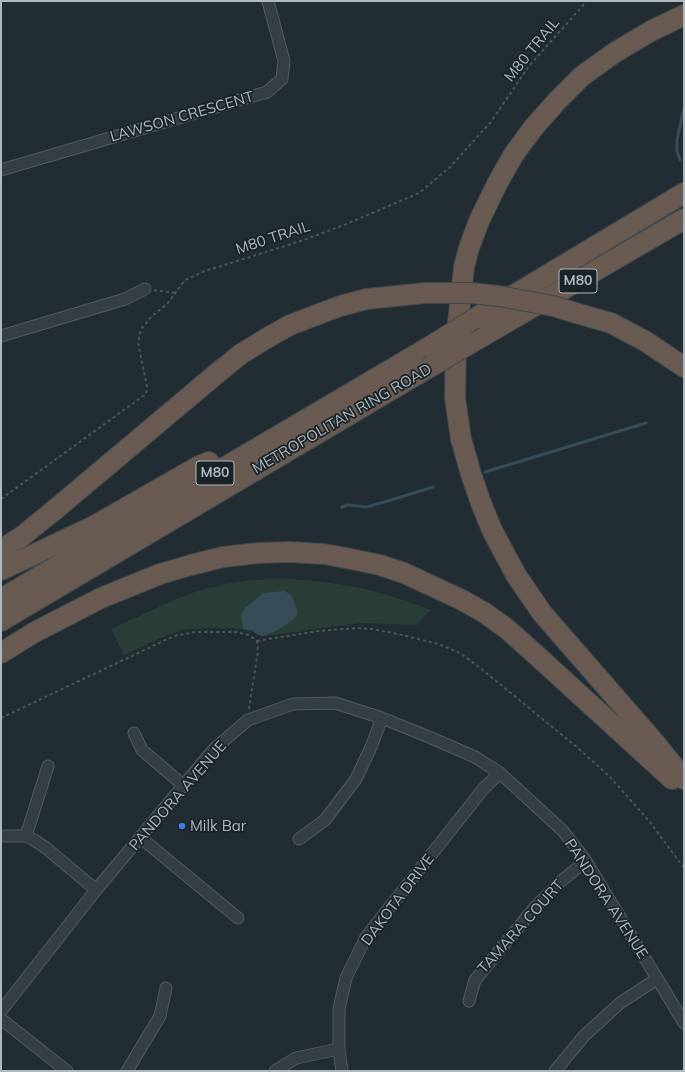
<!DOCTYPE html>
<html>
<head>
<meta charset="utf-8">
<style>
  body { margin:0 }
  #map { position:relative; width:685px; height:1072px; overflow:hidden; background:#212d32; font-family:Mulish,sans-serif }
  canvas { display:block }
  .frame { position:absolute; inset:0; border:2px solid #aebac0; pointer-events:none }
</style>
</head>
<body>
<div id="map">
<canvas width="685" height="1072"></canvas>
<div class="frame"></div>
</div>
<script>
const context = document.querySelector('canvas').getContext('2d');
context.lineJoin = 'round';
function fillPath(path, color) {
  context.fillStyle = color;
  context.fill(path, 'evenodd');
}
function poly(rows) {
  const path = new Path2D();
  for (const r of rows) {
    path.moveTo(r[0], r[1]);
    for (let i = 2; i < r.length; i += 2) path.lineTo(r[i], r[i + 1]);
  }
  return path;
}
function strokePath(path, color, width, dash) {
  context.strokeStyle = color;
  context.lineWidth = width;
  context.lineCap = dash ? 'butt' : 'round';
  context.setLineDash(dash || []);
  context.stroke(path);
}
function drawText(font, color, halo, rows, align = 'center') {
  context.font = font + ' Mulish,sans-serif';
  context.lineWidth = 3.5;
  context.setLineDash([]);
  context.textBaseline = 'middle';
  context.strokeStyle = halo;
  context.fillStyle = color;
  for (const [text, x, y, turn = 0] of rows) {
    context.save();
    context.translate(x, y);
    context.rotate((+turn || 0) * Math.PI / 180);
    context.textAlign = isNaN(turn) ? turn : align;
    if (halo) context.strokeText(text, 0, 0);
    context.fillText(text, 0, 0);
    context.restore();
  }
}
fillPath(poly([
  [269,579,290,579,323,582,362,588,397,598,431,610,417,625,361,623,264,636,258,635,253,631,243,629,232,628,202,628,181,630,163,637,124,655,111,629,174,600,197,591,226,584,246,581]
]), '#2a3d37');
fillPath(poly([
  [285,591,292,596,298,613,294,619,278,630,264,636,258,635,253,631,243,629,241,614,245,608,263,593]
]), '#364d58');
strokePath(poly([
  [680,160,677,151,677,140,684,107],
  [485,472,646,423],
  [342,507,348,505,366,507,388,501,433,487]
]), '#364d58', 3);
const minor = poly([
  [1,170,267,92,282,79,284,61,268,1],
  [1,336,125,299,145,289],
  [134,733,142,750,183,785],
  [1,836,26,836,34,840,46,848,96,890],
  [26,836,48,766],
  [141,838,238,918],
  [299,839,325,820,356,779,371,747,382,718],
  [469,1001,475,980,536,906,560,882,586,861],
  [1,1011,96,890,214,749,248,720,293,704,335,703,382,718,429,737,475,757,500,773,563,831,586,861,684,1023],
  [1,1019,67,1071],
  [127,1071,160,1016,166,988],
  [275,1071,296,1058,339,1049],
  [342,1071,339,1049,339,1009,346,978,366,937,484,788,500,773],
  [555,1071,584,1036,620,1003,657,979]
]);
const motorway = poly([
  [684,15,651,31,614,53,582,76,557,101,534,127,514,154,498,182,479,221,469,248,464,267,456,341,455,398,461,439,471,474,481,503,492,530,516,575,542,613,656,744,684,779],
  [576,313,611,323,645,341,684,367],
  [474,319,684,193],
  [471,343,684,219],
  [1,550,21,537,51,513,215,375,241,354,267,338,290,325,340,306,367,299,425,293],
  [1,570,94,526,199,466,209,462],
  [1,599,429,347],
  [1,621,428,368],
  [1,653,35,632,101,598,160,574,191,565,223,557,258,553,289,552,324,554,351,559,380,565,404,573,462,600,485,613,507,629,534,653,672,779]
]);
strokePath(minor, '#525c61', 13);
strokePath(motorway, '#3f494e', 22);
strokePath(poly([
  [154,290,176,293],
  [1,499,146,394,147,387,138,343,141,329,151,317,167,304,185,280,205,271,301,241,344,225,419,193,449,168,490,123,529,66,587,1],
  [257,641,318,631,358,628,372,629,398,634,438,644,460,653,479,667,578,748,610,777,650,822,684,868],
  [249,709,258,651,257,641],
  [1,718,174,636,195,632,236,632,249,635,257,641]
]), '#495957', 2, [3, 3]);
strokePath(minor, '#343e43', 11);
strokePath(motorway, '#695a52', 20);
const motorwayBridge = poly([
  [425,293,471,293,499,296,553,306,576,313],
  [429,347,474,319],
  [428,368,471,343]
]);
strokePath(motorwayBridge, '#3f494e', 22, []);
strokePath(motorwayBridge, '#695a52', 20);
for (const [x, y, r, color] of [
  [182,826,4,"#3f7fe0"]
]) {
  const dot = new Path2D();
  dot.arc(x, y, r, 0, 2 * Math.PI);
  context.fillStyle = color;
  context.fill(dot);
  strokePath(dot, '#1a2328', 1.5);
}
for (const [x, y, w] of [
  [578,281,38],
  [215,473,38]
]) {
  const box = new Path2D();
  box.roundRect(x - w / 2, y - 12, w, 24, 3);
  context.fillStyle = '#1a2328';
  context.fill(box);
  strokePath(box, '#aebac0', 1);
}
drawText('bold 14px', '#aebac0', null, [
  ["M80",578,281],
  ["M80",215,473]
]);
drawText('15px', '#aebac0', '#1a2328', [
  ["M80 TRAIL",532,50,-51],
  ["LAWSON CRESCENT",182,117,-16],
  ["M80 TRAIL",273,238,-18],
  ["METROPOLITAN RING ROAD",342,419,-30],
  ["PANDORA AVENUE",178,796,-49],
  ["PANDORA AVENUE",606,899,57],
  ["DAKOTA DRIVE",398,900,-53],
  ["TAMARA COURT",521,927,-48]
]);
drawText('15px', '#aebac0', '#1a2328', [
  ["Milk Bar",190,826]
], 'left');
</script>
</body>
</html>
